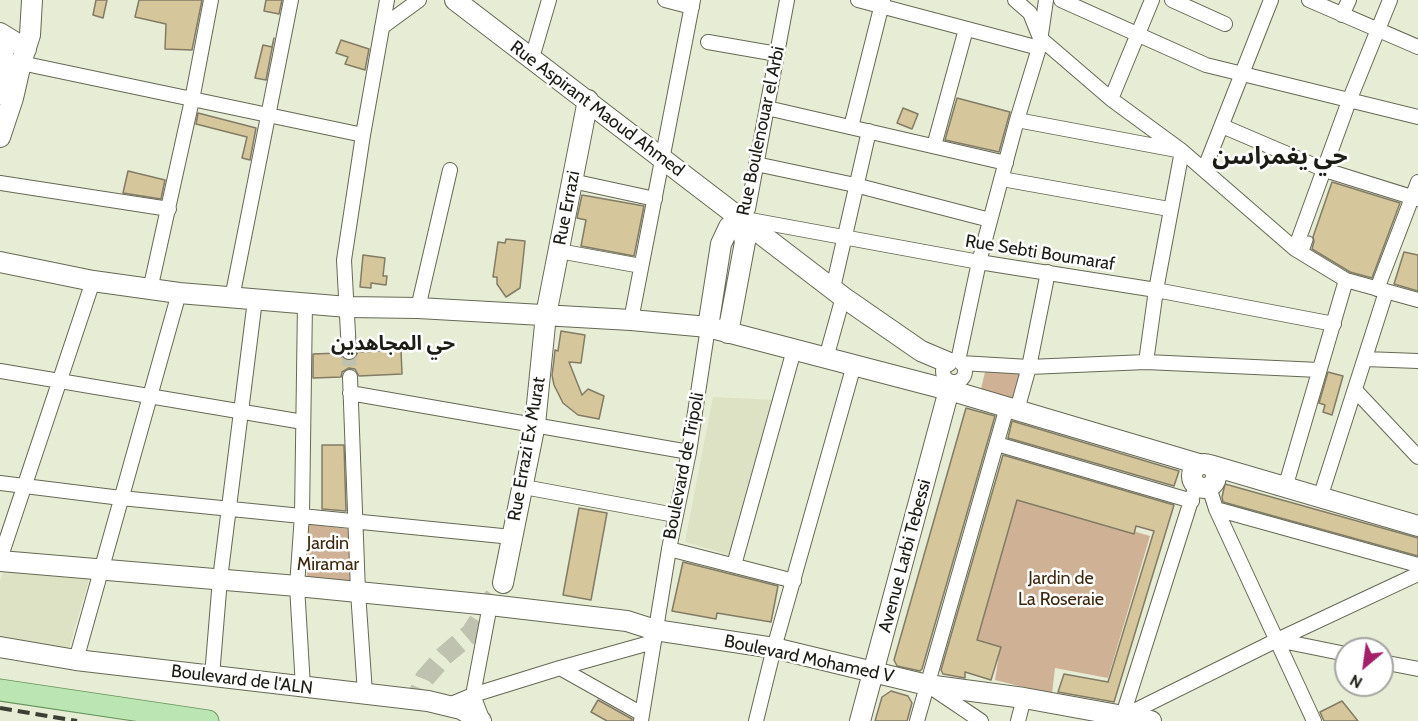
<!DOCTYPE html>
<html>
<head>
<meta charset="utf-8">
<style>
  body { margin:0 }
  #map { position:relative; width:1418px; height:721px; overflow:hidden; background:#e7ecd4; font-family:Cabin,sans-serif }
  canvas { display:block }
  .north { position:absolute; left:1334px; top:637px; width:60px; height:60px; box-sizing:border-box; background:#fff; border:2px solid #a4a4a1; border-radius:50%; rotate:209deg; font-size:16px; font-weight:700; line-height:24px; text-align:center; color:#1b1c14 }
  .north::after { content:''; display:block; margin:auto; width:21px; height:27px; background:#a41f6a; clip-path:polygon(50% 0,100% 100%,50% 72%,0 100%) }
</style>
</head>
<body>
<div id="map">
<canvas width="1418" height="721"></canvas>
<div class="north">N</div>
</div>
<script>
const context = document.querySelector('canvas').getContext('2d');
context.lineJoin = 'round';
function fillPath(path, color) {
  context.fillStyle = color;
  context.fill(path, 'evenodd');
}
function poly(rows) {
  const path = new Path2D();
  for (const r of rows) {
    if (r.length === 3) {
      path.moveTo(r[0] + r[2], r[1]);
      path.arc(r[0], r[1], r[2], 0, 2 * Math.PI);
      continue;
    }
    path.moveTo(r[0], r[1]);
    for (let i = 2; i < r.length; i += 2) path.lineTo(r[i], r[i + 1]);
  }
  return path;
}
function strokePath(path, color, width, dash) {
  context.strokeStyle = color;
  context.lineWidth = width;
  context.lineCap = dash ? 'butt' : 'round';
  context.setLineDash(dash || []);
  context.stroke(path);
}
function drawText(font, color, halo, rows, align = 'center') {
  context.font = font + ' Cabin,"Noto Sans Arabic",sans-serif';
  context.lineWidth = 5;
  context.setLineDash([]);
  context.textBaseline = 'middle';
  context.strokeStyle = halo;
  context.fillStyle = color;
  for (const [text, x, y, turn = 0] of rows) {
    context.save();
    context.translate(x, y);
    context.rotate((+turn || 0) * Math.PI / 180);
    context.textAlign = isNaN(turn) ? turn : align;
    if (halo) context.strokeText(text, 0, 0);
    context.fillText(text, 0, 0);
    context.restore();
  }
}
fillPath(poly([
  [713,397,777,400,733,556,685,542],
  [5,567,90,576,68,651,0,638,0,581]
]), '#dce2c3');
fillPath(poly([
  [986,368,1023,372,1016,404,980,393],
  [1015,496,1150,536,1108,678,1055,668,1052,694,995,680,1000,648,973,642],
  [309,524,348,529,350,583,307,579]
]), '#cfb295');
const building = poly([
  [96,0,107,0,103,18,93,15,96,0],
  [139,0,202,0,192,50,165,49,166,24,135,17,139,0],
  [266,0,282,0,279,14,264,11,266,0],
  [274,38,266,80,255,78,263,45,272,47,274,38],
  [341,40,369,49,365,70,345,64,348,57,336,53,341,40],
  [957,98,1010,112,999,152,945,140,957,98],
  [903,108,918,114,912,129,897,123,903,108],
  [198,113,256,128,250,160,242,158,247,137,196,124,198,113],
  [128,171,165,180,161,199,123,193,128,171],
  [1332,182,1400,203,1372,278,1350,272,1312,249,1314,241,1313,237,1332,182],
  [582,195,644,206,634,256,581,246,586,220,577,218,582,195],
  [506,239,525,241,520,288,506,297,497,284,497,277,493,277,498,242,505,243,506,239],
  [1404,252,1418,255,1418,291,1394,284,1404,252],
  [363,255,385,258,383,276,387,276,386,285,371,283,371,288,360,287,363,255],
  [561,331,585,335,581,363,569,362,582,395,588,389,604,396,599,419,578,415,563,403,554,385,552,375,554,360,555,350,558,351,561,331],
  [401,350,402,374,359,376,355,369,349,368,342,372,341,377,313,378,313,354,340,353,342,357,349,361,354,359,358,352,401,350],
  [1328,372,1343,376,1332,415,1323,412,1325,405,1319,403,1328,372],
  [966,408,995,416,922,669,920,671,897,666,894,660,966,408],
  [1012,421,1179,471,1174,486,1008,438,1012,421],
  [322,445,344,445,346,511,322,509,322,445],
  [1003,455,1174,505,1114,702,1058,692,1064,674,1108,682,1154,531,1136,526,1134,534,1017,500,977,640,1001,647,991,680,965,672,965,678,943,674,941,670,1003,455],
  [1225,484,1418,538,1418,556,1223,502,1222,497,1225,484],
  [579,508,607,513,591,600,563,595,579,508],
  [683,562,778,586,771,622,717,613,716,619,672,611,683,562],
  [891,691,908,696,912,703,907,721,875,721,882,697,891,691],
  [598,700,632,719,632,721,607,721,591,712,598,700],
  [1342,701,1358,721,1324,721,1320,712,1342,701]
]);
fillPath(building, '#d5c79b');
strokePath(building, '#827b66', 1.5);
strokePath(poly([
  [349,352,350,377]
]), '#bec2ae', 14, [14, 7]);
strokePath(poly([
  [413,707,425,678,444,656,471,633,503,583]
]), '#bec2ae', 20, [20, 10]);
const lane = poly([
  [1304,254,1309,240]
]);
const street = poly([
  [665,0,692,7],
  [858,0,1039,48],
  [1015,0,1030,13,1040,38,1111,99,1182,151,1295,249,1346,280,1418,300],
  [1061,0,1206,65,1418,117],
  [1172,0,1225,24],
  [1309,0,1418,47],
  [1342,15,1349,0],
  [382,27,419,0],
  [708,42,777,54],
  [532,58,549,0],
  [21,63,363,135],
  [1111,99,1152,0],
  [767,108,1006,163],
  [1017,120,1182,151,1156,290,1146,362],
  [1222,126,1325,170,1418,199],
  [851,127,883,0],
  [934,146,966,29],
  [756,164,855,185,990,220],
  [1204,170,1271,0],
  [1002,179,1169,209],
  [572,181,655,199],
  [0,183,169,209],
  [740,218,748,209,787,0],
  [745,219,979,262,1156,290,1334,324],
  [1295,249,1349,101,1390,0],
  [559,251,641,266],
  [833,288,869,131],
  [1377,289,1418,182],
  [150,290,192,100,211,0],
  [232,298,291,0],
  [418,308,450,170],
  [631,320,693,0],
  [349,352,344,260,363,135,387,0],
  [826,358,843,297],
  [1365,359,1418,361],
  [954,371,11],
  [958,361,979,262,1017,120,1039,48,1046,0],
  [961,363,1029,367,1146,362,1319,370],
  [0,371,303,422],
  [350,377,358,592,365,693],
  [1355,390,1418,457],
  [350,393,689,452],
  [1017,410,1029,367,1048,272],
  [997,444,1192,501],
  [0,483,121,498,512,537],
  [524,487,675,515],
  [1209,487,1216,509,1314,721],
  [1285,488,1346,280],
  [1320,498,1386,292],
  [1216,509,1418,565],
  [669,549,794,581],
  [0,559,93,281],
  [734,565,794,350],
  [1277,640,1346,654],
  [76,660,179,293],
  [1382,662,1418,669],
  [560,668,642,714],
  [212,676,220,579,255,300],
  [303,687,297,586,302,515,305,303],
  [932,688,981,721],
  [449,705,473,695,560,668,653,642],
  [1124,716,1277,640,1418,574],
  [483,721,473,695,490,605],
  [641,721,669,549,689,452,708,327],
  [756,721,774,648,854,365],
  [917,721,1007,407],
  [1018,721,1024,698],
  [1121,721,1196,485]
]);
const secondary = poly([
  [455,0,843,297,921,351,947,362],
  [0,33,26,49],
  [0,94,3,53],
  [0,137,13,98,21,63,30,35,32,0],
  [0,262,93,281,179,293,348,307,418,308,631,320,708,327,949,390,1199,464],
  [708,327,721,244,729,227,740,218],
  [728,333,745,242,740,218],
  [1204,476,12],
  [1210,465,1418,526],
  [0,561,297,586,490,605,627,621,655,630,774,648,927,685,1024,698,1151,721],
  [503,583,535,424,546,315,588,100],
  [0,647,76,660,428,701,461,709,481,721],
  [860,721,949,390]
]);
const primary = poly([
  [0,690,208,721]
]);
strokePath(lane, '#656954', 9);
strokePath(street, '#656954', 16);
strokePath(secondary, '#656954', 22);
strokePath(primary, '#65945a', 23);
strokePath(lane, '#fff', 7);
strokePath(street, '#fff', 14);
strokePath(secondary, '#fff', 20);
strokePath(primary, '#bbe6b3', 21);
strokePath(poly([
  [0,708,77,721]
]), '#3c3d33', 4, [12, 6]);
drawText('18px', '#1b1c14', '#fff', [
  ["Rue Aspirant Maoud Ahmed",597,109,37],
  ["Rue Boulenouar el Arbi",761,131,-78],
  ["Rue Errazi",567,208,-79],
  ["Rue Sebti Boumaraf",1040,253,9],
  ["Rue Errazi Ex Murat",527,449,-80],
  ["Boulevard de Tripoli",684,466,-79],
  ["Avenue Larbi Tebessi",905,556,-75],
  ["Boulevard Mohamed V",809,659,12],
  ["Boulevard de l'ALN",242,680,7]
]);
drawText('18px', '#3f270c', '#fff', [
  ["Jardin",328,544],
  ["Miramar",328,565],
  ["Jardin de",1061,579],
  ["La Roseraie",1061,600]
]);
drawText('bold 20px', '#1b1c14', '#fff', [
  ["حي المجاهدين",393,344]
]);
drawText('bold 24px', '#1b1c14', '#fff', [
  ["حي يغمراسن",1280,157]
]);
</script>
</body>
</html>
